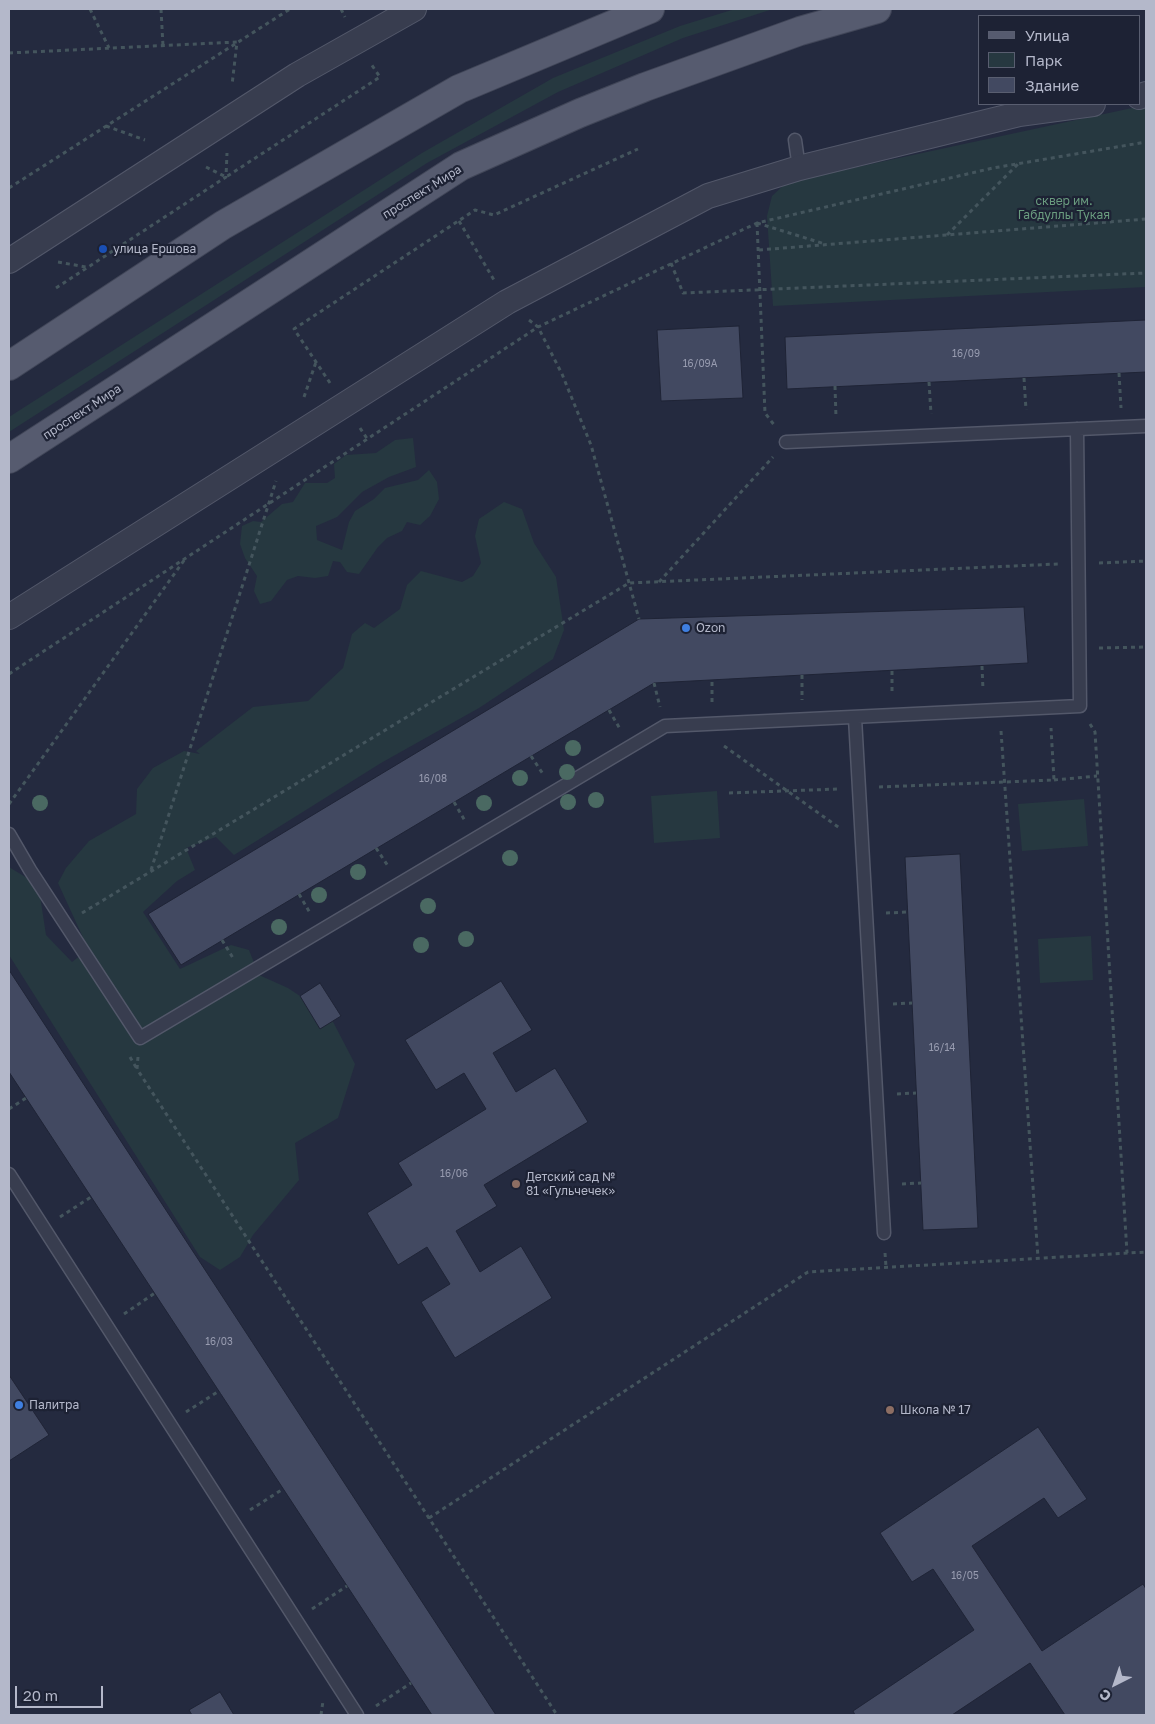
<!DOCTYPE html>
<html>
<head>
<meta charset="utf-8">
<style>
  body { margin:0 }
  #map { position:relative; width:1155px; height:1724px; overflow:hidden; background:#242a3f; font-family:"Golos Text",sans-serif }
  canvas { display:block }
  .frame { position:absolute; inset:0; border:10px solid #b4b8ca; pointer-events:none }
  .legend { position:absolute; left:978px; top:15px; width:162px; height:90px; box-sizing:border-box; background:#1d2234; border:1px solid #595e70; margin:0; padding:6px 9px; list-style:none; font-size:15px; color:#b4b8ca }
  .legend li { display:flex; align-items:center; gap:10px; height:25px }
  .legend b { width:25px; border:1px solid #595e70 }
  .north { position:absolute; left:1090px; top:1659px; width:50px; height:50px; -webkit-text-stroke:4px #1d2234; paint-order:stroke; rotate:221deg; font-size:14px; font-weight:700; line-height:20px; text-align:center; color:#b4b8ca }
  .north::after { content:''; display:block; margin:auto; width:18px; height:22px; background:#b4b8ca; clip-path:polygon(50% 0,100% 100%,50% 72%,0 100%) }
  .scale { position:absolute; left:15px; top:1686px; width:88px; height:22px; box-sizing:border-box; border:2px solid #b4b8ca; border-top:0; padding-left:6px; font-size:15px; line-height:18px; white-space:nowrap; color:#b4b8ca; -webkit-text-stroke:4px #1d2234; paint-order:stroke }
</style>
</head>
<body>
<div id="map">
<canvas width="1155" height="1724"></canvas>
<div class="frame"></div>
<ul class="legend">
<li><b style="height:6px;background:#565b6f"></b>Улица</li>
<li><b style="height:14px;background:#263840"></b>Парк</li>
<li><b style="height:14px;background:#424961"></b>Здание</li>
</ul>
<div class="north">С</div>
<div class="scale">20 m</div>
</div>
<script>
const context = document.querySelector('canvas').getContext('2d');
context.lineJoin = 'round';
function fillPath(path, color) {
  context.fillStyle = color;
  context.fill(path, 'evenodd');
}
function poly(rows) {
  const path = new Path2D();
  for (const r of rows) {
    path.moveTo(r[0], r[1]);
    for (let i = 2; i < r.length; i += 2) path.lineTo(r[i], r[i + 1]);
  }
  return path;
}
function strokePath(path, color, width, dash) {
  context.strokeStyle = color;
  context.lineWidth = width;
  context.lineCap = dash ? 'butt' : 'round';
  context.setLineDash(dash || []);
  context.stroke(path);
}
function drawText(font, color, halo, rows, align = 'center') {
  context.font = font + ' "Golos Text",sans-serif';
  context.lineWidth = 4.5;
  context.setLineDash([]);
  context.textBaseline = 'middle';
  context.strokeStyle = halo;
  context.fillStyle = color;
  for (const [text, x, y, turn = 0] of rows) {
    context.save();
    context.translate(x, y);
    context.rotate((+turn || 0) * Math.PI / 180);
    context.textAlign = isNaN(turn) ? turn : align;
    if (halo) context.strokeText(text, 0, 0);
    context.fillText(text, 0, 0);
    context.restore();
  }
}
fillPath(poly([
  [735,9,773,9,683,38,558,92,427,163,9,432,9,417,422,153,553,78,680,26],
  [1146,105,1146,287,773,306,767,216,772,196,787,182],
  [413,438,416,467,389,477,362,492,337,517,316,526,317,540,342,550,349,522,355,511,374,499,385,488,418,480,429,470,437,482,439,499,430,516,420,525,407,522,402,531,387,538,378,547,359,574,347,572,340,562,333,561,328,576,315,578,298,576,287,580,271,601,260,604,254,591,257,576,245,558,240,544,242,526,253,521,261,522,282,504,293,502,305,483,327,483,335,478,334,464,346,455,376,453,395,440],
  [504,502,522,509,534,543,556,577,564,630,553,659,479,708,381,763,234,855,216,837,186,848,195,870,177,881,143,912,180,969,231,945,249,950,259,975,288,988,330,1016,355,1064,338,1118,295,1143,299,1180,253,1235,240,1257,220,1270,200,1257,9,955,9,867,32,881,39,889,46,935,72,962,81,955,86,944,58,883,66,868,89,841,136,814,137,789,153,768,184,751,200,754,196,751,253,707,308,701,343,668,352,634,365,623,374,628,400,609,407,585,421,571,462,582,473,576,481,563,475,536,479,519],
  [717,791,720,838,654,843,651,796],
  [1084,799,1088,846,1022,851,1018,804],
  [1091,936,1093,980,1040,983,1038,939]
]), '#263840');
const building = poly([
  [1146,320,1146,372,787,389,785,337,1146,320],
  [739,326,743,398,661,401,657,330,739,326],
  [1024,607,1028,663,654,683,181,965,148,914,639,619,1024,607],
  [960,854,978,1228,923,1230,905,857,960,854],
  [9,970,496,1715,432,1715,9,1072,9,970],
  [501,981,532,1030,493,1053,516,1092,555,1068,588,1122,484,1185,497,1206,456,1231,480,1272,521,1246,552,1298,455,1358,421,1302,450,1284,427,1247,398,1265,367,1213,412,1185,398,1163,486,1109,464,1073,436,1090,405,1040,501,981],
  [320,983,341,1016,320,1029,300,996,320,983],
  [9,1375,49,1435,9,1461,9,1375],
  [1038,1427,1087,1499,1058,1518,1044,1498,972,1546,1042,1651,1143,1584,1146,1589,1146,1715,1065,1715,1030,1663,952,1715,855,1715,853,1711,974,1630,933,1569,912,1582,880,1533,1038,1427],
  [220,1692,234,1715,192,1715,189,1710,220,1692]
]);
fillPath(building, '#424961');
strokePath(building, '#1f2436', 1);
const service = poly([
  [795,140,799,168],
  [786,442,1146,426],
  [855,718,884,1233],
  [9,834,30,870,140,1038,665,726,1080,706,1077,429],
  [9,1174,357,1715]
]);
const minor = poly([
  [1139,97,1146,94],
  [9,261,297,75,414,9],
  [9,617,507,302,708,196,799,168,1019,114,1093,104]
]);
const primary = poly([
  [9,366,223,225,459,89,650,9],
  [9,459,461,166,580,113,645,87,800,31,877,9]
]);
strokePath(service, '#53586a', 15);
strokePath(minor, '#53586a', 26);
strokePath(primary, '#414658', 30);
strokePath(poly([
  [90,9,109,48],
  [161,9,163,46],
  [341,9,345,17],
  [9,53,237,42,232,85],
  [106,126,145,140],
  [206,167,226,177,380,77,371,64],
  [9,188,290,9],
  [459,221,494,280],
  [757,223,765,413,775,426],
  [757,223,825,244],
  [947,235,1019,163],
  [759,250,1146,219],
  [58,262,86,267],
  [671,263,683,293,1146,273],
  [56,288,226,177,227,153],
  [529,320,538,327,562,374,591,445,639,619],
  [1119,373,1121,408],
  [1024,378,1026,410],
  [929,382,931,414],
  [330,383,294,329,475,210,494,215,638,149],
  [835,386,836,418],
  [304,397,316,362],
  [360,428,368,440],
  [1099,563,1146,561],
  [659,582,773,457],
  [1099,648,1146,647],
  [982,666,983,690],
  [892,671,892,695],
  [9,674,538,327,757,223,993,168,1146,142],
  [802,675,802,700],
  [654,683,660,707],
  [712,702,712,680],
  [609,710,620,729],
  [1090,724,1095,732,1127,1253],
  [1001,731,1038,1258],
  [724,746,841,829],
  [531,756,543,774],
  [1054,780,1097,776],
  [879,787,1054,780,1051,728],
  [729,793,838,789],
  [454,802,465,821],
  [9,804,185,559],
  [376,848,388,866],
  [151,870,276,481],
  [299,894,310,913],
  [82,913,629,583,1058,564],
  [886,913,908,912],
  [222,940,233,958],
  [893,1004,912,1003],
  [130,1057,137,1069],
  [138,1057,137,1069,557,1715],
  [897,1094,916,1093],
  [9,1109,26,1098],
  [902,1184,921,1183],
  [60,1217,91,1197],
  [885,1253,886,1267],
  [124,1314,155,1293],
  [186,1412,219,1391],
  [250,1510,283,1489],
  [429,1518,808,1272,1146,1252],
  [312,1609,347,1586],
  [376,1706,411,1683],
  [321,1715,323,1701]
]), '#44555d', 3, [4, 4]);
strokePath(service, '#383d4f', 12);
strokePath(minor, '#383d4f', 24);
strokePath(primary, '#565b6f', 28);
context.fillStyle = '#4a6962';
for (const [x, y] of [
  [573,748],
  [567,772],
  [520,778],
  [596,800],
  [568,802],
  [40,803],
  [484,803],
  [510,858],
  [358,872],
  [319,895],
  [428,906],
  [279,927],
  [466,939],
  [421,945]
]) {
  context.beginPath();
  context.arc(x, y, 8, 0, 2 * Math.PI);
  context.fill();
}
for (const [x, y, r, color] of [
  [103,249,5,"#1a4fb4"],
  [686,628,5,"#3f7fe0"],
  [516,1184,5,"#8d6e63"],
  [19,1405,5,"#3f7fe0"],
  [890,1410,5,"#8d6e63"]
]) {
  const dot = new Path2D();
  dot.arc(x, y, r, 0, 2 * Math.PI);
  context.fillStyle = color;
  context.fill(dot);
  strokePath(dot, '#1d2234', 2);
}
drawText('10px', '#989cb0', null, [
  ["16/09",966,354],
  ["16/09А",700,364],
  ["16/08",433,779],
  ["16/14",942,1048],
  ["16/06",454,1174],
  ["16/03",219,1342],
  ["16/05",965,1576]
]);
drawText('12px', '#b4b8ca', '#1d2234', [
  ["проспект Мира",422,192,-32],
  ["проспект Мира",82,412,-33]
]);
drawText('12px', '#6a9c7f', '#1d2234', [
  ["сквер им.",1064,201],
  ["Габдуллы Тукая",1064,215]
]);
drawText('12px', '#b4b8ca', '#1d2234', [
  ["улица Ершова",113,249],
  ["Ozon",696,628],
  ["Детский сад №",526,1177],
  ["81 «Гульчечек»",526,1191],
  ["Палитра",29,1405],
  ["Школа № 17",900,1410]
], 'left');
</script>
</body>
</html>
